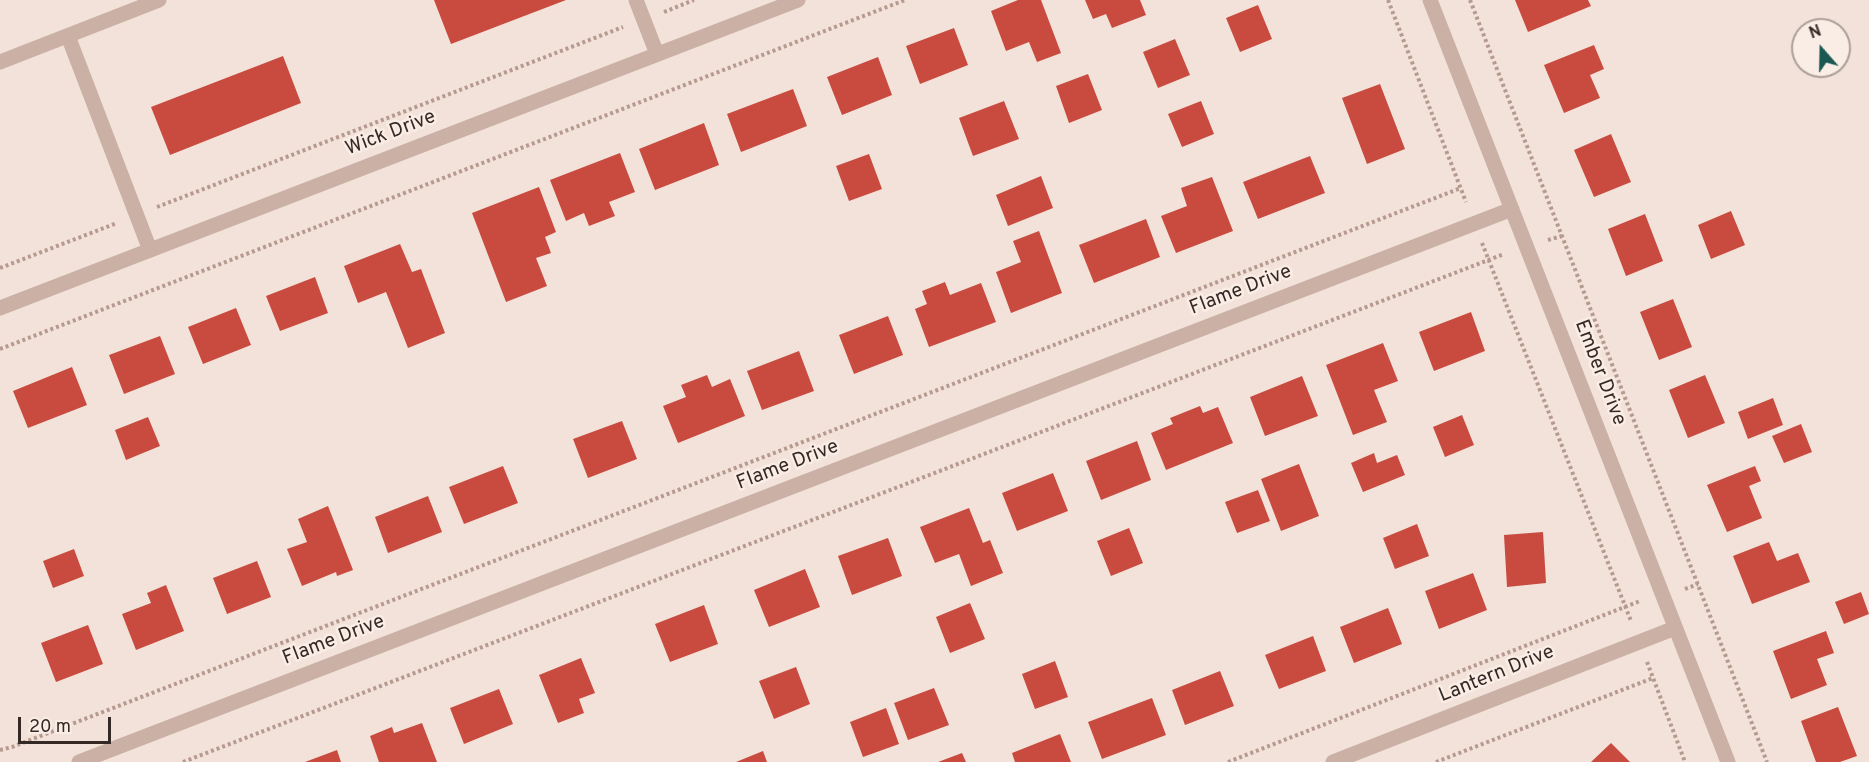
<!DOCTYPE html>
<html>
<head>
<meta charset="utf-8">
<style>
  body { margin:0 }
  #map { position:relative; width:1869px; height:762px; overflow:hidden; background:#f2e2d9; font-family:Overpass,sans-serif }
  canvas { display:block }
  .north { position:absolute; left:1791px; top:18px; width:60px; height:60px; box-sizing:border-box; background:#faede5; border:2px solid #ab9f99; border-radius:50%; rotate:340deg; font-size:16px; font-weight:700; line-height:24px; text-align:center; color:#352926 }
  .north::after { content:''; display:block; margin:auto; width:21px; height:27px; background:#1b5852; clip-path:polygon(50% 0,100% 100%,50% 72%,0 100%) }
  .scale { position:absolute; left:18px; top:717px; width:93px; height:27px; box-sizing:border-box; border:3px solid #352926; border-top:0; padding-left:8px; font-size:18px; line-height:21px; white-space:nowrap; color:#352926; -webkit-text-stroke:4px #faede5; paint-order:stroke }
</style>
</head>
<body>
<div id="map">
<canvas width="1869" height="762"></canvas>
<div class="north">N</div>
<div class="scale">20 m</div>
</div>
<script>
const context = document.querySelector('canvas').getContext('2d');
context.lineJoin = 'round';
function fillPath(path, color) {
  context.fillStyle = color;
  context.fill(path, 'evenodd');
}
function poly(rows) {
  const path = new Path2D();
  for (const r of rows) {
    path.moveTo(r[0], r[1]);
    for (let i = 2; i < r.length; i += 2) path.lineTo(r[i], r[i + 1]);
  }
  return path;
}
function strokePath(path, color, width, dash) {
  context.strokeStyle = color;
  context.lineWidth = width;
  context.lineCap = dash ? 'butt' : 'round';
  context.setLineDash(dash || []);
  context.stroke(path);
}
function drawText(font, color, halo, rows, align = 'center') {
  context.font = font + ' Overpass,sans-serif';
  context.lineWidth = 5;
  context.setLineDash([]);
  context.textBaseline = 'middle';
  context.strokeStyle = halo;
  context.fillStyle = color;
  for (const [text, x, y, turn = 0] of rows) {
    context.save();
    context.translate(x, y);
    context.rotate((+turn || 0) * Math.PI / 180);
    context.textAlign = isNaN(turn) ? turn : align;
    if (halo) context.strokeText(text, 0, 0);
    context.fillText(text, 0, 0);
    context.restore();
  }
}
fillPath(poly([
  [434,0,566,0,451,44],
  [1018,0,1041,0,1061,53,1037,62,1029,42,1006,51,991,11],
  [1085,0,1140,0,1146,15,1112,28,1106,14,1093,19],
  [1515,0,1588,0,1591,6,1528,32],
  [1258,5,1272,39,1240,52,1226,18],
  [954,28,968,65,920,84,906,46],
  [1175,39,1190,75,1158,88,1143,52],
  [1594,45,1604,69,1590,75,1600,98,1564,113,1544,65],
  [283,56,301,103,170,155,151,107],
  [878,57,892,95,842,115,827,77],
  [1088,74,1102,110,1069,123,1056,86],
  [1380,84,1405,149,1367,164,1342,98],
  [793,89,807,126,741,152,727,114],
  [1004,101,1019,139,973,156,959,118],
  [1201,101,1214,134,1182,147,1168,114],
  [704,123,719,165,655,190,639,149],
  [1611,134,1631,182,1594,197,1574,150],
  [620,153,635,192,609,202,615,216,589,226,584,213,566,221,550,180],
  [869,154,882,189,849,201,836,166],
  [1310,156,1325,193,1258,219,1243,182],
  [1041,176,1053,208,1008,226,996,195],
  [1212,177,1233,231,1176,253,1161,216,1187,206,1181,188],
  [539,187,556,232,545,237,551,253,536,258,547,286,506,302,472,213],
  [1731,211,1745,245,1711,259,1698,225],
  [1645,214,1663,261,1626,276,1608,229],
  [1146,219,1160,257,1094,283,1079,245],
  [1039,231,1062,293,1011,313,996,272,1021,262,1013,241],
  [400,244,412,272,421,269,445,333,408,348,386,292,358,303,344,266],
  [315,277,328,313,280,331,266,296],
  [945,282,950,295,981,283,996,322,929,347,915,309,927,304,922,291],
  [1673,299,1692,347,1659,360,1640,312],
  [236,308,251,345,203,364,188,327],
  [1471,312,1485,351,1434,371,1419,332],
  [888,316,903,355,854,374,839,335],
  [160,336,175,374,124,394,109,355],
  [1383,343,1398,381,1374,390,1387,422,1353,435,1326,365],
  [799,351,814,391,762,410,747,371],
  [72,367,87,405,28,428,13,391],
  [707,375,712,387,730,379,745,416,678,443,663,406,686,397,681,385],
  [1705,375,1725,423,1688,438,1669,390],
  [1302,376,1318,416,1265,436,1250,397],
  [1773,398,1783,425,1748,439,1738,412],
  [1200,406,1203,413,1218,407,1233,443,1166,470,1151,433,1173,424,1170,418],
  [1462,415,1474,445,1445,457,1433,427],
  [148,417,160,446,126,460,115,430],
  [622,421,637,459,588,478,573,439],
  [1801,424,1812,452,1784,463,1772,436],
  [1137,441,1151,480,1101,500,1086,461],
  [1374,453,1377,463,1397,455,1405,475,1363,492,1351,463],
  [1299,464,1319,516,1281,531,1261,479],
  [503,466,518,503,464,524,449,487],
  [1755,466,1761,481,1749,486,1762,518,1727,532,1707,485],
  [1053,473,1068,511,1017,531,1002,493],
  [1258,490,1270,521,1237,533,1225,502],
  [428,496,442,532,388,553,375,517],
  [328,506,353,570,337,576,336,572,302,586,287,549,307,542,298,519],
  [969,508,983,543,990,540,1003,573,971,586,959,554,935,563,920,527],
  [1417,524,1429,556,1395,569,1383,538],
  [1129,528,1143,563,1111,576,1097,541],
  [1543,532,1546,583,1507,587,1504,535],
  [888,538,902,576,852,595,838,556],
  [1769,542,1777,561,1798,553,1810,582,1752,604,1733,556],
  [74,549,84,576,53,588,43,561],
  [257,561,271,597,227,614,213,578],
  [805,569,820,607,769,627,754,590],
  [1473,573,1487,610,1439,629,1425,591],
  [166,585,184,631,136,650,122,614,151,603,147,593],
  [1861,592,1869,614,1844,624,1835,602],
  [970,603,985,639,950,653,936,617],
  [704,605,718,644,670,662,655,624],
  [1388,608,1402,644,1354,663,1340,627],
  [88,625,103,664,56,682,41,643],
  [1826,631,1834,653,1817,659,1827,685,1791,699,1773,651],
  [1313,636,1326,671,1279,689,1265,655],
  [581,658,595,693,579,699,584,713,558,723,539,675],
  [1055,661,1068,697,1035,709,1022,674],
  [796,667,810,704,774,719,759,681],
  [1220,671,1234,706,1185,725,1172,690],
  [934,688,949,725,908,740,894,703],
  [499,689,513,724,464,744,450,708],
  [1152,698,1166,735,1102,759,1088,722],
  [1838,707,1857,756,1840,762,1816,762,1801,721],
  [886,708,899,744,863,757,850,722],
  [422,723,437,762,379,762,370,736,392,727,394,733],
  [1060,734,1071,762,1015,762,1012,753],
  [1611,743,1630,762,1591,762],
  [337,750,341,762,305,762],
  [763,751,767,762,736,762],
  [962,753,966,762,938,762]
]), '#c94a3f');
strokePath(poly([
  [1388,0,1466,202],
  [1470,0,1767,762],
  [664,12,694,0],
  [157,207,623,27],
  [1548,240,1562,236],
  [1482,243,1631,621],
  [0,268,117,223],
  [0,349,905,0],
  [1685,589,1698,584],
  [1647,662,1685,762],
  [0,750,12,747,1461,188],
  [183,762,1504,254],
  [1228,762,1640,601],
  [1436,762,1653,678]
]), '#b6998f', 4, [3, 3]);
strokePath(poly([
  [636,0,657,54],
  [68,36,150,250],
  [0,62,159,0]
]), '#cab0a5', 15);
strokePath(poly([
  [1430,0,1728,762],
  [0,308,798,0],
  [79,762,1512,209],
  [1333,762,1675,628]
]), '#cab0a5', 15);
drawText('20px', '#352926', '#faede5', [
  ["Wick Drive",391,134,-21],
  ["Flame Drive",1241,291,-21],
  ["Ember Drive",1599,373,69],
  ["Flame Drive",788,466,-21],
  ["Flame Drive",334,641,-21],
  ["Lantern Drive",1497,675,-22]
]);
</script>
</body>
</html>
